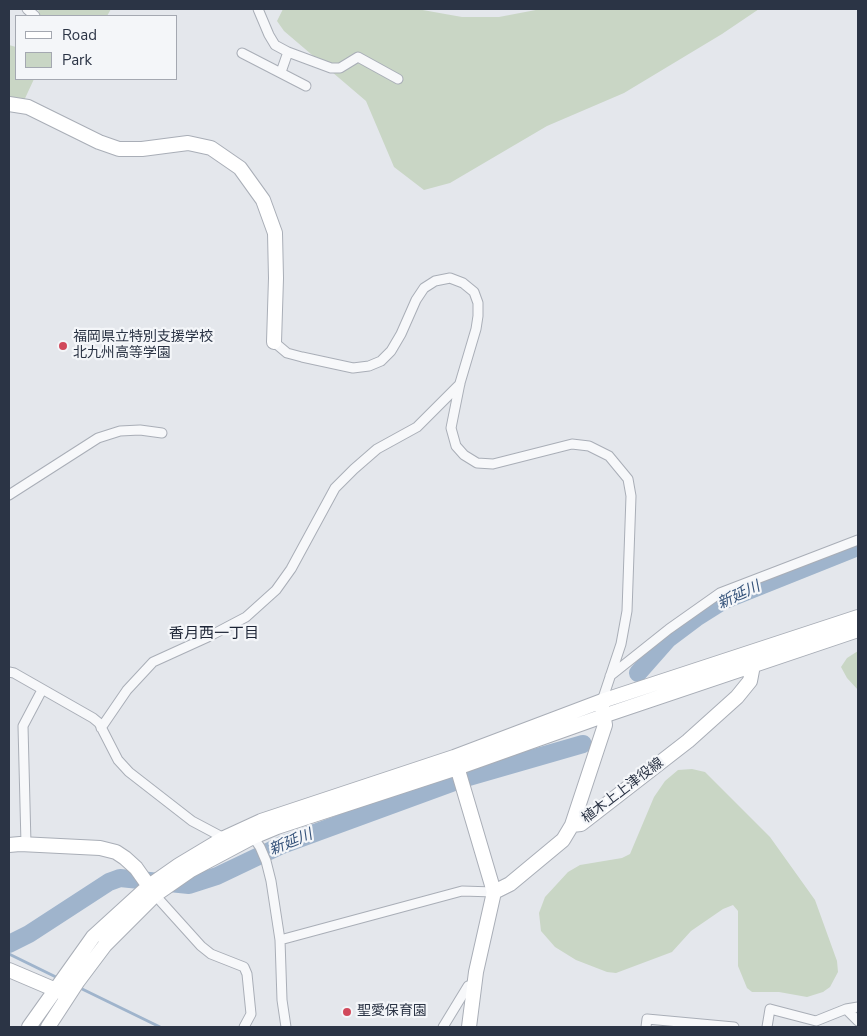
<!DOCTYPE html>
<html>
<head>
<meta charset="utf-8">
<style>
  body { margin:0 }
  #map { position:relative; width:867px; height:1036px; overflow:hidden; background:#e4e7ec; font-family:"Nunito Sans",sans-serif }
  canvas { display:block }
  .frame { position:absolute; inset:0; border:10px solid #2b3445; pointer-events:none }
  .legend { position:absolute; left:15px; top:15px; width:162px; height:65px; box-sizing:border-box; background:#f4f6f9; border:1px solid #a4a8b1; margin:0; padding:6px 9px; list-style:none; font-size:15px; color:#2b3445 }
  .legend li { display:flex; align-items:center; gap:10px; height:25px }
  .legend b { width:25px; border:1px solid #a4a8b1 }
</style>
</head>
<body>
<div id="map">
<canvas width="867" height="1036"></canvas>
<div class="frame"></div>
<ul class="legend">
<li><b style="height:6px;background:#fff"></b>Road</li>
<li><b style="height:14px;background:#c9d6c5"></b>Park</li>
</ul>
</div>
<script>
const context = document.querySelector('canvas').getContext('2d');
context.lineJoin = 'round';
function fillPath(path, color) {
  context.fillStyle = color;
  context.fill(path, 'evenodd');
}
function poly(rows) {
  const path = new Path2D();
  for (const r of rows) {
    path.moveTo(r[0], r[1]);
    for (let i = 2; i < r.length; i += 2) path.lineTo(r[i], r[i + 1]);
  }
  return path;
}
function strokePath(path, color, width, dash) {
  context.strokeStyle = color;
  context.lineWidth = width;
  context.lineCap = dash ? 'butt' : 'round';
  context.setLineDash(dash || []);
  context.stroke(path);
}
function drawText(font, color, halo, rows, align = 'center') {
  context.font = font + ' "Nunito Sans","Noto Sans JP",sans-serif';
  context.lineWidth = 4.5;
  context.setLineDash([]);
  context.textBaseline = 'middle';
  context.strokeStyle = halo;
  context.fillStyle = color;
  for (const [text, x, y, turn = 0] of rows) {
    context.save();
    context.translate(x, y);
    context.rotate((+turn || 0) * Math.PI / 180);
    context.textAlign = isNaN(turn) ? turn : align;
    if (halo) context.strokeText(text, 0, 0);
    context.fillText(text, 0, 0);
    context.restore();
  }
}
fillPath(poly([
  [38,9,111,9,107,16,40,16],
  [283,9,417,9,462,17,499,17,541,9,759,9,722,34,624,93,547,126,450,183,424,190,394,167,366,101,284,31,277,21],
  [9,45,16,47,16,79,34,79,21,107,9,101],
  [858,651,858,690,847,678,841,667,847,658],
  [692,769,705,772,770,837,815,900,837,961,838,972,830,987,823,992,807,997,779,992,752,992,747,988,738,966,738,911,733,905,723,909,691,931,672,952,616,973,607,972,576,960,555,947,541,931,539,913,545,897,568,872,580,865,622,858,630,854,654,797,665,781,678,770]
]), '#c9d6c5');
strokePath(poly([
  [9,954,58,978],
  [78,987,160,1027]
]), '#9fb4cc', 3);
strokePath(poly([
  [638,673,668,639,696,618,723,601,858,547],
  [9,944,29,934,109,882,120,878,189,885,217,876,282,845,465,778,583,744]
]), '#9fb4cc', 18);
const street = poly([
  [27,9,35,16],
  [258,9,269,35,275,45,288,52,331,68,340,68,358,57,398,79],
  [242,53,306,86],
  [281,72,288,52],
  [274,342,287,353,302,357,353,368,369,366,381,361,391,351,401,334,416,300,424,288,435,281,450,278,463,283,474,292,478,303,478,316,476,329,460,383,451,428,456,446,464,455,477,463,493,464,572,444,589,446,609,456,628,479,631,496,627,611,621,644,602,701],
  [9,495,98,438,120,431,140,430,162,433],
  [9,672,14,673,93,718,99,723,118,760,129,772,192,821,224,838],
  [610,676,669,629,720,593,858,540],
  [101,728,127,690,153,662,208,637,246,617,276,590,291,569,335,488,354,469,377,449,417,427,460,384],
  [251,834,260,847,266,861,271,881,280,940,282,1000,286,1027],
  [26,844,23,726,42,690],
  [155,895,201,946,211,954,244,967,247,974,251,1014,244,1027],
  [280,940,462,891,494,892],
  [846,1009,858,1021],
  [443,1027,468,986,474,984],
  [646,1027,647,1019,734,1027],
  [767,1027,770,1009,816,1021,846,1009,858,1007]
]);
const secondary = poly([
  [9,104,28,107,99,142,119,149,142,149,188,143,211,148,240,168,263,200,275,233,276,278,274,342],
  [455,760,494,892],
  [572,825,581,824,688,741,737,697,750,681,754,660],
  [9,845,20,844,100,848,116,852,125,858,136,868,153,892],
  [9,970,63,993],
  [29,1027,93,937,149,886,179,865,224,838,261,821,454,757,602,701,858,617],
  [48,1027,78,981,105,945,155,895,191,870,253,837,277,827,457,768,603,716,858,630],
  [469,1027,476,972,494,892,510,884,563,840,572,825,605,725,602,707]
]);
strokePath(street, '#a9aeb7', 11);
strokePath(secondary, '#a9aeb7', 16);
strokePath(street, '#f7f8fa', 9);
strokePath(secondary, '#fff', 14);
for (const [x, y, r, color] of [
  [63,346,5,"#d1495b"],
  [347,1012,5,"#d1495b"]
]) {
  const dot = new Path2D();
  dot.arc(x, y, r, 0, 2 * Math.PI);
  context.fillStyle = color;
  context.fill(dot);
  strokePath(dot, '#f4f6f9', 2);
}
drawText('14px', '#2b3445', '#f4f6f9', [
  ["福岡県立特別支援学校",73,338],
  ["北九州高等学園",73,354],
  ["聖愛保育園",357,1012]
], 'left');
drawText('14px', '#2b3445', '#f4f6f9', [
  ["植木上上津役線",623,791,-37]
]);
drawText('italic 15px', '#34527a', '#f4f6f9', [
  ["新延川",739,596,-25],
  ["新延川",291,843,-22]
]);
drawText('15px', '#1d2536', '#f4f6f9', [
  ["香月西一丁目",214,634]
]);
</script>
</body>
</html>
